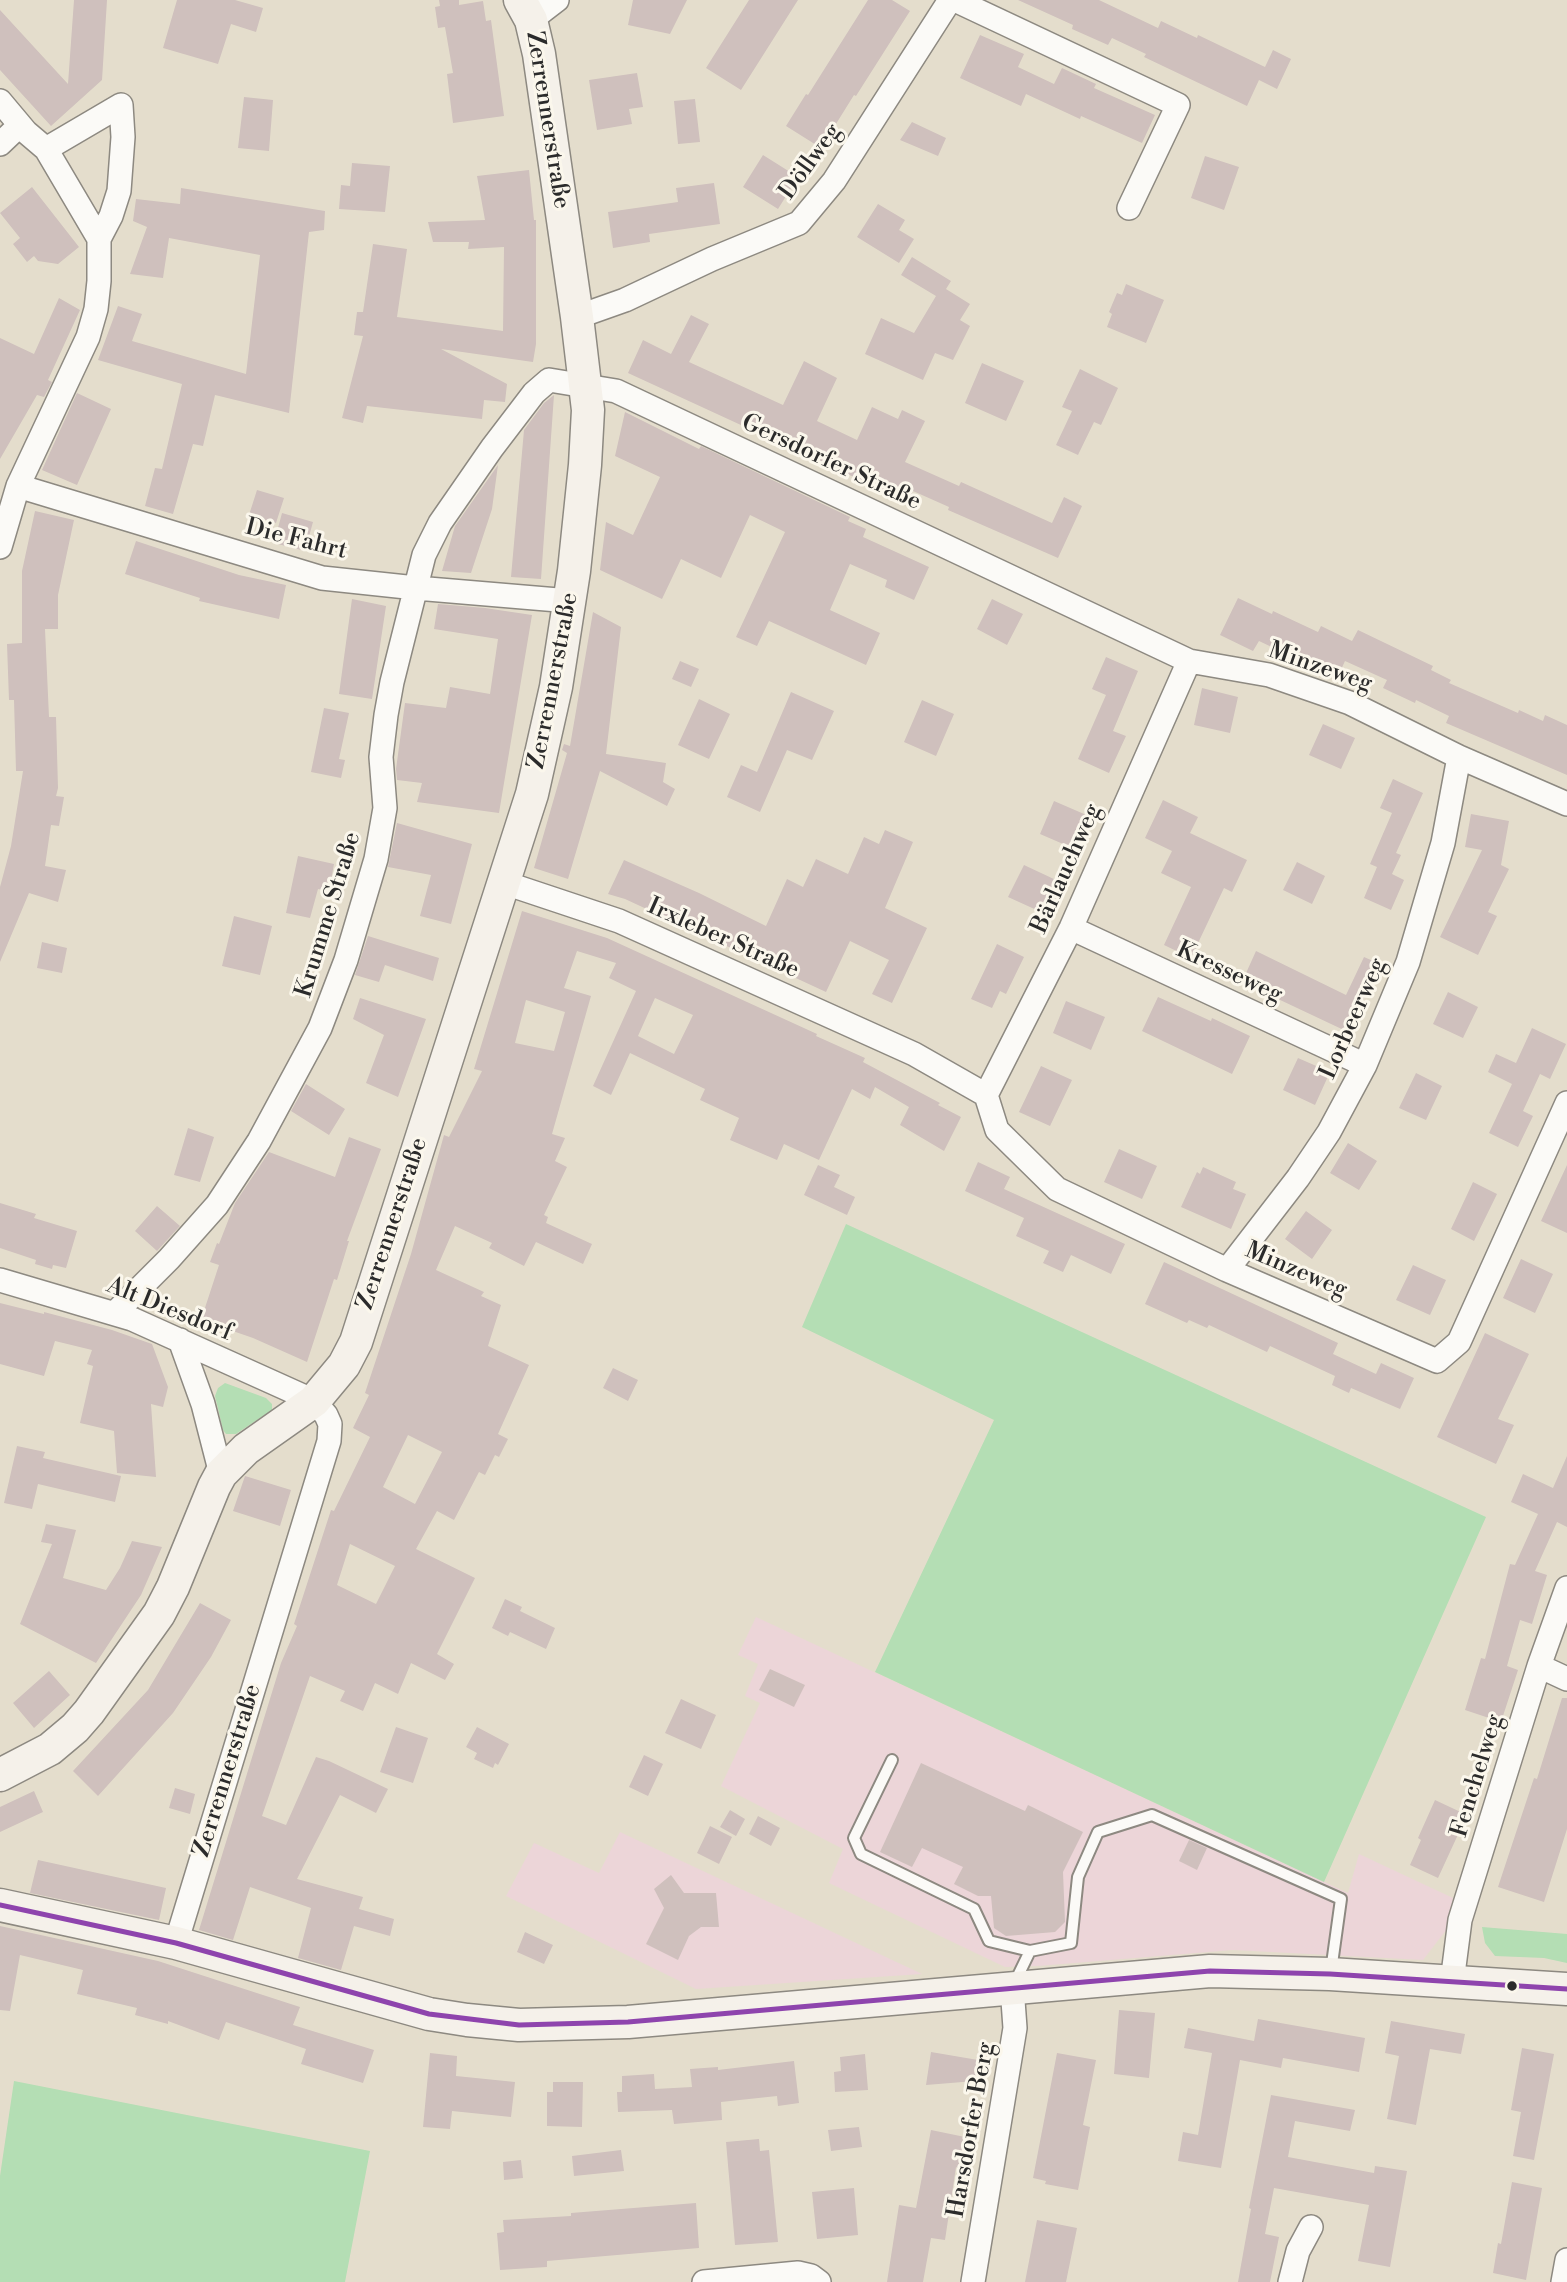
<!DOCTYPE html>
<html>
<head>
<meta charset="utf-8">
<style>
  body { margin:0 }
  canvas { display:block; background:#e4ddcc }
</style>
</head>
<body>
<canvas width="1567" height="2282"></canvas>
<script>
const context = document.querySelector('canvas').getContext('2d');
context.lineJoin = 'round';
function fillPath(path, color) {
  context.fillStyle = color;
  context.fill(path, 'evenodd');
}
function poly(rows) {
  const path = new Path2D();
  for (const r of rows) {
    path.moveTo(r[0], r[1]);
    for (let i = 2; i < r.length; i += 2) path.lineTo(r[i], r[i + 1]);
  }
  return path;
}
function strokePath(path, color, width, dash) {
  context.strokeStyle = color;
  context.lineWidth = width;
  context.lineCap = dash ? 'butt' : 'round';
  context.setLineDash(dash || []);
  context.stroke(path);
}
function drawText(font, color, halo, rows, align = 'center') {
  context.font = font + ' "Libre Bodoni",serif';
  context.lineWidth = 6;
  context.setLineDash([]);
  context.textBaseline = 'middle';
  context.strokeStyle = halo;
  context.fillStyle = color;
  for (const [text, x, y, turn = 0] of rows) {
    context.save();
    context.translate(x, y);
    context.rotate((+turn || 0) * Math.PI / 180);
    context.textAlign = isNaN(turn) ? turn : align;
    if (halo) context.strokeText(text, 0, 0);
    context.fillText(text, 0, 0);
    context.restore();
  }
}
fillPath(poly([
  [756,1617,1348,1893,1359,1854,1453,1898,1447,1929,1423,1960,1233,1950,1038,1966,1005,1967,829,1883,843,1849,721,1786,760,1703,745,1696,758,1664,738,1655],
  [620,1832,922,1974,696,1989,506,1896,534,1843,599,1873]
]), '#ecd5d8');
fillPath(poly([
  [846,1224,1486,1517,1324,1882,875,1672,994,1420,802,1327],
  [225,1383,266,1398,272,1404,272,1410,236,1434,226,1434,223,1430,215,1396,218,1388],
  [1482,1927,1567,1934,1567,1963,1544,1958,1495,1956,1485,1943],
  [14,2081,370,2151,345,2282,0,2282,0,2176]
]), '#b4deb4');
fillPath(poly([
  [74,0,107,0,102,80,51,126,0,70,0,10,68,84],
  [177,0,235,0,263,8,256,32,231,24,218,64,163,48],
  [439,0,459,0,459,5,483,1,486,21,491,20,504,116,453,123,447,74,453,73,445,27,438,28,435,7,440,6],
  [633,0,687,0,670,34,628,25],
  [749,0,798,0,741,90,706,68],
  [868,0,892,0,910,11,856,96,854,95,821,148,786,126,806,94,808,95],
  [1018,0,1099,0,1158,28,1161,21,1197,38,1198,35,1265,67,1273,50,1291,59,1277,89,1259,80,1247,106,1144,57,1146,54,1112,38,1108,45,1072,29,1073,25],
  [980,35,1024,54,1018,67,1054,84,1062,68,1096,84,1094,88,1155,115,1142,143,1081,116,1080,119,1026,94,1021,106,960,78],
  [637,73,643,107,629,109,632,124,597,130,589,80],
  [244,97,273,100,269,151,238,148],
  [695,99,700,142,678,144,674,101],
  [912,122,946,138,938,156,900,140],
  [763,155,798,177,778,209,743,187],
  [1205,156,1239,167,1224,210,1191,198],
  [352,163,390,166,385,212,339,209,341,185,350,186],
  [529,170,534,220,536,220,536,344,533,362,441,349,507,384,505,402,484,400,482,419,367,406,363,423,342,418,363,336,354,335,357,312,363,312,373,244,407,249,397,317,503,331,504,247,468,249,469,242,433,242,428,222,485,220,477,176],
  [714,183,720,224,649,234,650,242,613,248,608,212,678,202,676,188],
  [32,187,79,247,58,264,38,261,34,256,27,262,13,244,20,238,0,213],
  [181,188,325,211,324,230,309,232,289,413,215,395,203,446,193,444,173,514,145,506,155,468,162,469,182,384,98,360,118,306,142,314,132,341,246,374,260,255,169,238,163,278,130,274,147,227,133,221,136,199,180,204],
  [878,204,905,220,899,230,914,239,899,263,857,237],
  [912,257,951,281,946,289,970,304,960,320,970,326,953,360,935,353,923,380,865,354,881,318,914,333,936,296,901,275],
  [1126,284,1164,300,1146,343,1107,327,1112,314,1109,312,1117,293,1122,295],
  [59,298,80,310,48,380,52,382,44,397,37,395,0,459,0,338,34,354],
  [691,315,709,324,689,362,783,405,804,361,837,378,817,421,857,440,872,407,898,419,902,410,925,421,905,462,959,486,961,482,1052,523,1064,497,1082,506,1058,558,948,510,949,507,913,491,908,502,628,373,643,340,671,354],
  [982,363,1024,381,1006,421,965,403],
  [1080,369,1118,388,1101,425,1094,422,1078,455,1056,445,1072,411,1062,407],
  [77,393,111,409,77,485,42,470],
  [554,395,541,579,511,577,524,430,544,403],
  [625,412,699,449,701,446,850,517,848,521,866,529,863,537,929,567,914,600,885,587,887,580,850,564,830,610,880,633,866,665,769,621,757,646,736,637,785,532,750,515,721,578,681,559,662,599,600,570,606,522,633,535,660,477,615,456],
  [498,465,492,509,471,573,442,571,455,526],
  [257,490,284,498,276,523,249,515],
  [35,511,74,520,58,595,58,629,45,629,49,717,56,717,58,788,56,796,64,797,59,826,51,825,45,866,66,870,58,902,29,893,0,962,0,887,11,846,23,771,16,771,14,700,9,700,7,644,22,643,22,571],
  [282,513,313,522,305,551,274,543],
  [136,541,239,575,286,585,279,619,199,601,200,598,125,574],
  [1238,598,1272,614,1273,611,1318,632,1321,626,1352,641,1358,630,1433,666,1431,670,1451,680,1449,683,1518,713,1519,710,1543,721,1545,715,1567,725,1567,775,1446,723,1449,716,1416,700,1415,703,1383,688,1387,680,1345,661,1338,676,1279,648,1278,650,1259,641,1253,651,1220,635],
  [352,599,386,606,372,699,339,694],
  [992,599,1023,614,1007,645,977,629],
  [438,604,485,608,532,615,499,813,417,802,422,783,397,780,396,769,405,703,446,708,450,687,490,694,498,639,434,629],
  [593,612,621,627,606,754,666,763,663,782,675,789,667,806,600,771,568,879,534,868,567,753,562,750,564,744,570,746],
  [1106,657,1138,671,1113,731,1126,736,1109,773,1078,759,1106,695,1092,689],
  [680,661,699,669,691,687,672,679],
  [1202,688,1238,697,1230,733,1194,725],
  [791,692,834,711,812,760,787,750,760,812,727,797,741,765,757,772],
  [699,699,730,714,709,759,678,745],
  [922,700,954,714,936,756,904,742],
  [324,708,349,713,339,759,345,760,341,778,311,772],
  [1323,724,1355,738,1341,769,1309,755],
  [1393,779,1423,793,1396,853,1401,855,1392,874,1388,872,1404,880,1391,910,1364,898,1377,867,1370,864,1392,813,1380,808],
  [1163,800,1198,817,1190,833,1247,860,1232,892,1224,888,1191,958,1164,945,1191,887,1161,873,1172,851,1145,838],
  [1054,801,1091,817,1077,850,1040,834],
  [1471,814,1509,821,1501,865,1509,869,1488,912,1497,916,1478,955,1440,937,1482,850,1465,847],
  [397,823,472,844,451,924,420,916,431,875,388,867],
  [885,830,913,842,885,908,927,928,892,1003,872,994,889,960,850,941,826,992,625,899,608,894,624,860,699,893,766,926,787,879,803,887,816,859,848,874,864,837,879,844],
  [298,856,334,864,329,891,318,889,310,918,286,913],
  [1297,862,1325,876,1312,904,1283,890],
  [1024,865,1056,880,1041,912,1008,897],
  [522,911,607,938,817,1034,816,1036,865,1058,863,1062,940,1103,938,1105,961,1117,944,1151,900,1125,909,1107,875,1087,870,1099,852,1089,819,1160,784,1144,777,1160,730,1140,739,1118,700,1100,705,1089,630,1053,611,1095,593,1086,636,991,609,978,616,963,577,951,564,988,591,996,552,1134,565,1138,555,1161,567,1167,544,1215,548,1217,546,1223,592,1244,583,1264,536,1242,524,1266,489,1248,492,1243,455,1226,436,1270,484,1292,481,1296,501,1305,488,1346,529,1365,498,1434,508,1439,499,1457,495,1455,485,1475,479,1472,454,1520,437,1511,416,1549,475,1578,437,1654,454,1664,445,1680,411,1663,398,1694,375,1683,363,1711,340,1701,345,1691,310,1676,262,1816,286,1825,316,1757,329,1761,388,1789,376,1813,340,1795,297,1879,363,1897,359,1909,394,1919,390,1936,354,1926,341,1970,298,1958,311,1908,250,1887,233,1940,199,1930,281,1663,297,1626,294,1624,331,1510,334,1511,370,1437,353,1428,369,1395,365,1393,411,1254,444,1135,449,1137,482,1071,474,1069],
  [655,998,693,1015,674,1054,638,1036],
  [526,1000,565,1012,554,1051,515,1043],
  [408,1435,442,1452,415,1504,383,1487],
  [350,1544,395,1566,376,1604,337,1585],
  [234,916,272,926,260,975,222,966],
  [368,936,439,958,433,981,385,965,379,982,355,975],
  [42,942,67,948,62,973,37,968],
  [997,944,1024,957,1006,994,1000,991,992,1008,971,999],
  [1256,951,1346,995,1364,957,1380,964,1348,1032,1242,982],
  [1448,992,1478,1007,1463,1038,1433,1024],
  [1158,997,1211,1021,1212,1018,1250,1036,1232,1074,1142,1031],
  [360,998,426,1019,398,1097,366,1083,384,1035,353,1019],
  [1066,1001,1105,1017,1091,1050,1053,1033],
  [1532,1028,1566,1044,1550,1079,1540,1074,1523,1111,1533,1116,1518,1147,1489,1133,1512,1084,1488,1072,1496,1054,1516,1063],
  [1298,1058,1330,1072,1315,1105,1283,1090],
  [1041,1066,1072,1080,1050,1126,1019,1112],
  [1416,1073,1442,1086,1426,1120,1399,1108],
  [306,1084,345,1109,329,1135,291,1111],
  [188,1128,214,1137,200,1182,174,1175],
  [349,1137,381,1149,347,1241,349,1241,337,1280,334,1279,307,1362,253,1338,201,1320,219,1265,210,1262,217,1243,219,1244,235,1203,269,1152,335,1177],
  [1348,1143,1377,1161,1359,1190,1330,1173],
  [1119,1149,1157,1166,1142,1199,1104,1182],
  [978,1162,1010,1177,1004,1189,1125,1244,1111,1274,1071,1255,1063,1272,1043,1263,1049,1251,1016,1236,1024,1218,965,1191],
  [818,1165,840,1175,834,1187,855,1197,847,1215,804,1195],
  [1567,1165,1567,1233,1541,1221],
  [1203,1167,1236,1182,1233,1189,1246,1194,1231,1229,1181,1207,1197,1172,1200,1174],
  [1473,1182,1497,1194,1474,1241,1451,1229],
  [0,1203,36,1214,34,1218,77,1231,66,1268,53,1265,52,1269,35,1264,36,1260,0,1248],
  [157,1206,180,1226,157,1251,135,1231],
  [1306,1211,1332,1230,1312,1259,1285,1239],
  [1521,1259,1553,1274,1535,1313,1503,1298],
  [1164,1262,1338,1343,1333,1354,1376,1374,1381,1363,1414,1378,1400,1409,1351,1388,1349,1393,1332,1385,1335,1376,1270,1346,1267,1352,1209,1325,1207,1328,1189,1320,1187,1323,1145,1304],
  [1413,1265,1446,1280,1430,1315,1396,1300],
  [0,1303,44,1314,44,1312,112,1330,152,1344,168,1387,163,1407,151,1404,156,1477,117,1473,114,1431,80,1423,93,1366,87,1364,92,1350,55,1341,44,1376,0,1364],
  [1485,1333,1529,1354,1498,1419,1514,1425,1496,1464,1437,1437],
  [613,1368,638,1380,628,1401,603,1388],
  [17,1446,45,1452,43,1458,121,1476,115,1502,38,1484,32,1509,4,1503],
  [1567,1456,1567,1527,1557,1522,1535,1571,1547,1575,1532,1624,1520,1620,1507,1666,1518,1670,1501,1722,1465,1710,1481,1658,1485,1659,1510,1564,1515,1565,1538,1514,1511,1502,1523,1474,1553,1488],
  [245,1476,291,1490,280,1526,233,1511],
  [46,1524,76,1530,63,1578,106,1590,120,1568,132,1541,162,1547,141,1595,96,1663,20,1624,52,1544,41,1542],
  [505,1599,522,1607,520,1611,555,1628,546,1649,510,1632,508,1636,492,1628],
  [200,1603,231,1620,211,1657,173,1713,98,1796,73,1771,148,1690],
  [770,1669,805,1685,794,1707,759,1690],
  [49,1671,70,1695,34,1728,13,1703],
  [1562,1698,1567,1698,1567,1829,1544,1902,1498,1887,1534,1778,1537,1779],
  [681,1699,716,1715,701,1749,665,1733],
  [396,1727,428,1738,413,1783,380,1772],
  [477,1727,509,1744,498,1765,495,1763,493,1768,474,1759,477,1753,466,1747],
  [644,1755,663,1764,648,1796,629,1787],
  [921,1763,1025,1811,1028,1805,1083,1832,1063,1872,1065,1922,1055,1932,1006,1936,994,1928,991,1896,978,1896,954,1884,963,1867,922,1848,912,1867,880,1852],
  [175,1788,195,1794,190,1814,169,1808],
  [34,1791,43,1812,0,1832,0,1807],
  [1435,1800,1467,1815,1438,1878,1410,1865,1421,1840,1418,1838],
  [730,1810,745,1819,736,1836,720,1827],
  [758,1816,780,1828,771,1846,749,1834],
  [710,1826,732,1837,719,1864,697,1853],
  [1189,1840,1207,1848,1197,1870,1179,1861],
  [38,1860,166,1888,159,1920,30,1893],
  [671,1875,684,1893,716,1893,719,1927,701,1927,689,1936,678,1960,646,1944,664,1908,654,1889],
  [0,1926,158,1961,300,2007,293,2025,374,2050,363,2083,301,2064,306,2049,226,2022,219,2040,168,2021,168,2024,135,2015,137,2008,77,1994,83,1970,20,1955,10,2011,0,2010],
  [525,1932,553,1945,544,1964,517,1952],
  [1119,2010,1155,2013,1149,2078,1114,2074],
  [1258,2019,1365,2038,1359,2072,1283,2058,1281,2068,1240,2060,1221,2168,1178,2161,1183,2132,1198,2135,1212,2053,1184,2048,1188,2028,1254,2041],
  [1391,2021,1465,2034,1461,2054,1430,2049,1416,2125,1387,2119,1399,2056,1385,2053],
  [1522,2048,1554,2054,1534,2160,1513,2156,1521,2112,1511,2110],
  [931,2052,978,2060,975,2081,926,2085],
  [430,2053,457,2056,456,2076,515,2082,511,2117,452,2111,450,2129,423,2127],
  [1057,2053,1096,2060,1083,2125,1090,2127,1078,2190,1045,2184,1046,2181,1033,2178],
  [865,2054,868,2090,835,2092,834,2072,841,2071,840,2057],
  [794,2061,799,2103,778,2106,777,2096,721,2102,722,2120,674,2124,672,2110,618,2112,617,2092,622,2092,622,2076,654,2074,655,2089,692,2087,690,2069,718,2067,718,2070],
  [553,2082,583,2082,582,2127,547,2126,547,2092,553,2092],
  [1271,2095,1355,2110,1350,2131,1295,2121,1288,2157,1374,2173,1375,2166,1407,2171,1390,2267,1358,2261,1369,2205,1274,2188,1265,2234,1279,2237,1270,2282,1238,2282,1251,2209,1249,2208],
  [859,2127,862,2147,831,2151,828,2130],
  [931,2130,965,2137,958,2168,956,2167,945,2240,931,2238,923,2282,887,2282,899,2205,916,2208],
  [759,2139,760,2151,769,2150,778,2242,735,2245,726,2142],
  [621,2150,624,2171,574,2176,572,2156],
  [521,2160,523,2178,504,2180,503,2162],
  [1512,2182,1542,2188,1526,2280,1493,2273,1498,2243,1501,2244],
  [854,2188,858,2235,817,2239,812,2192],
  [696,2203,699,2248,547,2261,547,2267,500,2270,497,2233,504,2232,503,2220,571,2216,571,2213],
  [1037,2220,1077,2228,1066,2282,1025,2282]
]), '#cfc0bd');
const lane = poly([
  [892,1760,854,1838,861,1854,974,1909,989,1941,1030,1951,1014,1984],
  [1030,1951,1071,1943,1078,1877,1098,1832,1152,1815,1341,1899,1331,1971]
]);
const street = poly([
  [955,0,1178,105,1129,208],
  [531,20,557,0],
  [0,101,26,132,46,149,99,239,99,281,96,309,88,337,18,486,0,547],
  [0,144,20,125],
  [46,149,121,105,123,137,119,191,111,216,99,239],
  [577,317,625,300,712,259,799,223,834,181,950,0],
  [18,486,322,578,416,588,570,601],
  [505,883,619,921,914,1054,986,1095,997,1130,1057,1189,1227,1270,1437,1361,1459,1342,1567,1103],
  [1071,928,1365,1065],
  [986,1095,1071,928,1189,661],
  [1227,1270,1298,1178,1329,1132,1365,1065,1408,962,1443,843,1459,757],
  [0,1280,132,1319,314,1401,326,1415,330,1424,329,1441,176,1943],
  [116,1312,169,1259,217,1205,259,1141,320,1028,346,960,376,859,385,808,381,757,386,715,392,682,424,555,440,523,492,448,534,393,549,380,616,391,1189,661,1269,675,1350,703,1459,757,1567,804],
  [180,1340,203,1404,221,1474],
  [1539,1666,1567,1679],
  [1452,1982,1460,1920,1539,1666,1567,1588],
  [704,2282,798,2273,811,2276,819,2282],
  [973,2282,1015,2028,1012,1987],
  [1290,2282,1298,2251,1311,2227],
  [1563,2282,1567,2260]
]);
const secondary = poly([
  [0,1775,50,1749,75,1728,89,1712,159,1614,173,1587,214,1487,221,1474,246,1449,314,1401,344,1365,356,1342,532,794,556,687,574,571,585,465,588,410,577,317,539,54,531,20,520,0],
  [0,1905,176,1943,429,2014,467,2020,519,2025,628,2022,1210,1971,1330,1974,1567,1989]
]);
strokePath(lane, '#8d8981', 14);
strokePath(street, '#8d8981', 26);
strokePath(secondary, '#8d8981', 35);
strokePath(lane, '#fbfaf7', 10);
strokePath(street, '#fbfaf7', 23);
strokePath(secondary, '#f5f1ea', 32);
strokePath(poly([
  [0,1905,176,1943,429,2014,519,2025,628,2022,1210,1971,1330,1974,1567,1989]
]), '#8e44ad', 5);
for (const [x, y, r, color] of [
  [1512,1986,6,"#2b2b2b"]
]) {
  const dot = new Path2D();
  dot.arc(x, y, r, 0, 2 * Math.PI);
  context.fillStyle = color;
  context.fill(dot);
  strokePath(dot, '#fbf7ec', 2.5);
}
drawText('24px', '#2b2b2b', '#fbf7ec', [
  ["Zerrennerstraße",547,120,81],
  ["Döllweg",811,162,-54],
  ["Gersdorfer Straße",831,463,25],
  ["Die Fahrt",296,540,14],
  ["Minzeweg",1320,668,19],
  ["Zerrennerstraße",554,681,-79],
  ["Bärlauchweg",1067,869,-66],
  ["Krumme Straße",329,915,-73],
  ["Irxleber Straße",723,939,24],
  ["Kresseweg",1229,973,25],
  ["Lorbeerweg",1354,1019,-66],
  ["Zerrennerstraße",393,1224,-72],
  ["Minzeweg",1296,1271,23],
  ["Alt Diesdorf",169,1310,22],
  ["Zerrennerstraße",228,1771,-73],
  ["Fenchelweg",1478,1776,-73],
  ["Harsdorfer Berg",972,2130,-80]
]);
</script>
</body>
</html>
